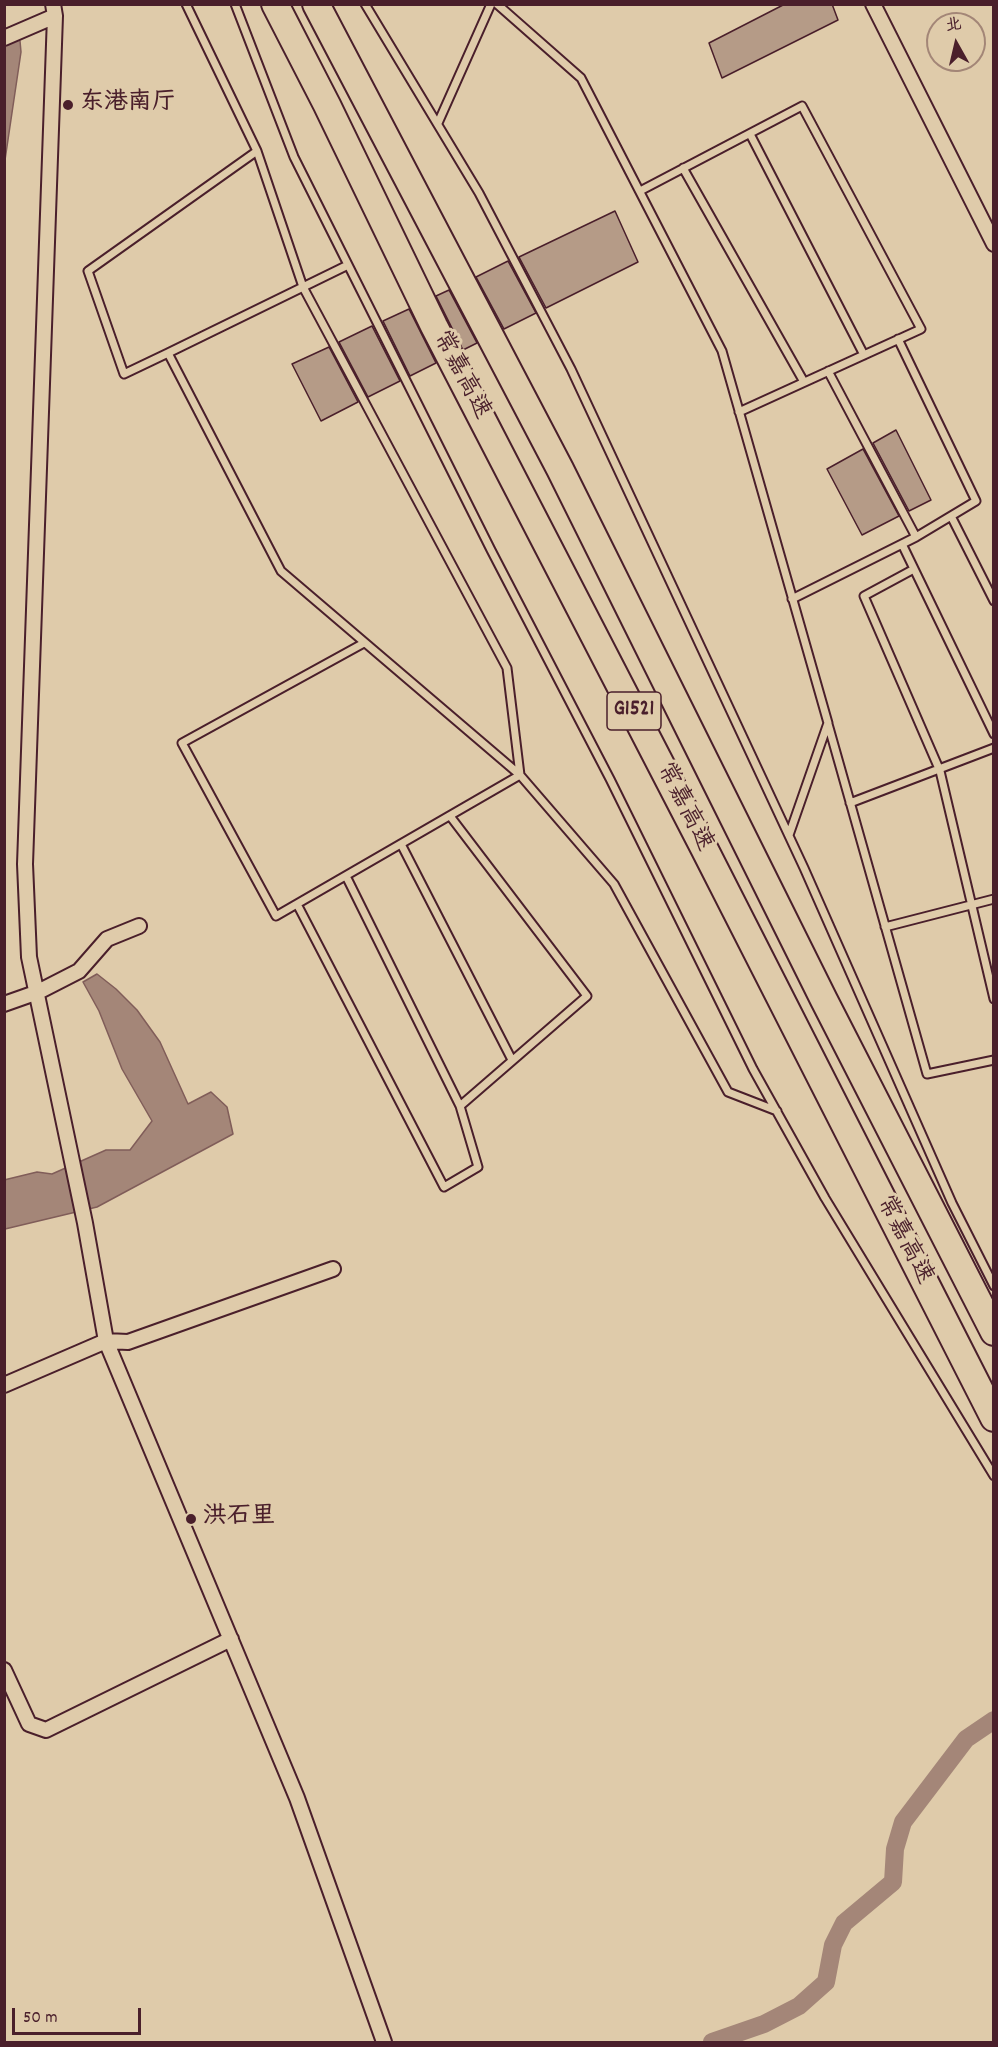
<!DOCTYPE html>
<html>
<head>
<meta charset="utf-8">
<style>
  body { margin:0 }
  #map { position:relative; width:998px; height:2047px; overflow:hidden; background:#dfcbaa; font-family:Dekko,"LXGW WenKai TC",sans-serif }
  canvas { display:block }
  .frame { position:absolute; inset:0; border:6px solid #4a1f2b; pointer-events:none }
  .north { position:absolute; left:926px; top:12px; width:60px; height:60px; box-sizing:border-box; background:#dfcbaa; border:2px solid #a38677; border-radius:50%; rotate:352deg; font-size:16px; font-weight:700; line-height:24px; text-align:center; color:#4a1f2b }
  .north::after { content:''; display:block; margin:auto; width:21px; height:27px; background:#4a1f2b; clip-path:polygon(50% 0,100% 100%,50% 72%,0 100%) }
  .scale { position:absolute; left:12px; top:2008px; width:129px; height:27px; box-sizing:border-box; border:3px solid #4a1f2b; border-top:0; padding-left:8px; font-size:18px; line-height:21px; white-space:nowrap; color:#4a1f2b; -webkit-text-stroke:4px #dfcbaa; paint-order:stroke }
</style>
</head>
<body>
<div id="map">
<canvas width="998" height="2047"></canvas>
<div class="frame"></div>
<div class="north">北</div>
<div class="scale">50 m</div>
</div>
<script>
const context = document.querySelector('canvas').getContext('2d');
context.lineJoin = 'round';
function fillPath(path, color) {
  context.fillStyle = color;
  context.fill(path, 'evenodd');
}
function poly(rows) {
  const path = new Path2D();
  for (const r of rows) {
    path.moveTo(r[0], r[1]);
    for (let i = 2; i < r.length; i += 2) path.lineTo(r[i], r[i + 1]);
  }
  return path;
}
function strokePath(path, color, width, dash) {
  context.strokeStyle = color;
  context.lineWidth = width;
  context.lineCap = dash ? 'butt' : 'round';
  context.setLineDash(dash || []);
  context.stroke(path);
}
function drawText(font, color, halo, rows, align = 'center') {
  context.font = font + ' Dekko,"LXGW WenKai TC",sans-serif';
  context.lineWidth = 6;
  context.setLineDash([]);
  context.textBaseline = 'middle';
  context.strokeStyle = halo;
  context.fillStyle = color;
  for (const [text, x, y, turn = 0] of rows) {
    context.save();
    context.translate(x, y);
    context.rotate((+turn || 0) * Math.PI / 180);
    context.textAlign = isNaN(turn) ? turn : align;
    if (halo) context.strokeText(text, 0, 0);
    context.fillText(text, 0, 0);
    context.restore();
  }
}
const water = poly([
  [13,36,20,41,21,52,5,160,5,40,13,36],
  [97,974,116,989,137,1010,160,1042,188,1104,211,1092,227,1107,233,1134,97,1207,5,1229,4,1180,37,1172,52,1174,106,1150,130,1150,152,1121,122,1069,99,1011,83,982,97,974]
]);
fillPath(water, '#a48678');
strokePath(water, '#805d59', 1.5);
strokePath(poly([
  [712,2042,764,2024,799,2006,826,1982,833,1945,844,1923,893,1882,895,1849,903,1822,966,1739,994,1720]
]), '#a48678', 18);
const building = poly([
  [785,4,832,4,838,20,722,78,709,43,785,4],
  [615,211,638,262,546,308,519,257,615,211],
  [508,261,536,313,504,329,476,277,508,261],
  [449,290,477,343,463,350,436,296,449,290],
  [409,309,436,363,410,376,383,321,409,309],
  [372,326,400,381,368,397,339,342,372,326],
  [329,347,358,402,321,421,292,364,329,347],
  [896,430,931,500,909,511,873,443,896,430],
  [863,449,899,516,862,535,827,469,863,449]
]);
fillPath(building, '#b59b87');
strokePath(building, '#4a1f2b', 1.5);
const service = poly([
  [186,4,257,151,303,287,507,668,520,775,276,916,182,743,364,643],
  [235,4,294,157,491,550,610,779,753,1069,825,1198,994,1476],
  [365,4,479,193,571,369,804,868,952,1203,994,1286],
  [497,4,581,78,722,351,828,723,789,835],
  [438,123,491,4],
  [750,134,864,355],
  [683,168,804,382],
  [640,191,802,106,921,329,739,412],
  [348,265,168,353,281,571,520,775,614,884,728,1092,777,1111],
  [168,353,124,374,88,271,257,151],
  [828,371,916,537],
  [951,516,994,601],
  [902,544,994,734],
  [914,569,864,596,940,771,994,999],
  [792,599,916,537,976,501,898,339],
  [828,724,927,1074,994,1060],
  [850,803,994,748],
  [401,844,512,1060],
  [346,876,460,1106],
  [297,904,444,1187,478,1167,460,1106,587,996,450,816],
  [885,927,994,899]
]);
const minor = poly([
  [53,4,55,16,25,864,29,957,85,1223,106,1341,297,1798,384,2042],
  [873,4,994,244],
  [4,38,55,16],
  [4,1004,38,992,79,971,107,939,139,926],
  [4,1385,106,1341,128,1342,333,1269],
  [4,1670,29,1724,46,1730,231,1639]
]);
const motorway = poly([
  [275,4,327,105,434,326,704,848,994,1418],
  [316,4,560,469,824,1000,994,1332]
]);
strokePath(service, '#4a1f2b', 11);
strokePath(minor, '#4a1f2b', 18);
strokePath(motorway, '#4a1f2b', 30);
strokePath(service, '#dfcbaa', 7);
strokePath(minor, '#dfcbaa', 14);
strokePath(motorway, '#dfcbaa', 26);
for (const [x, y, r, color] of [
  [68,105,6,"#4a1f2b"],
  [191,1519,6,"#4a1f2b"]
]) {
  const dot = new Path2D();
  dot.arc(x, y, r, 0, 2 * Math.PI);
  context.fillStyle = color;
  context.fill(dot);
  strokePath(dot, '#dfcbaa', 2);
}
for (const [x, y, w] of [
  [634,711,54]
]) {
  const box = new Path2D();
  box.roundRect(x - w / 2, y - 19, w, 38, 4.5);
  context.fillStyle = '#dfcbaa';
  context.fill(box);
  strokePath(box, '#4a1f2b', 1.5);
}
drawText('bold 22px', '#4a1f2b', null, [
  ["G1521",634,711]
]);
drawText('bold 24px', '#4a1f2b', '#dfcbaa', [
  ["东港南厅",80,105],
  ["洪石里",203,1519]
], 'left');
drawText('24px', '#4a1f2b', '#dfcbaa', [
  ["常嘉高速",460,376,62],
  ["常嘉高速",683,808,63],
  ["常嘉高速",903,1241,63]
]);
</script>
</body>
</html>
